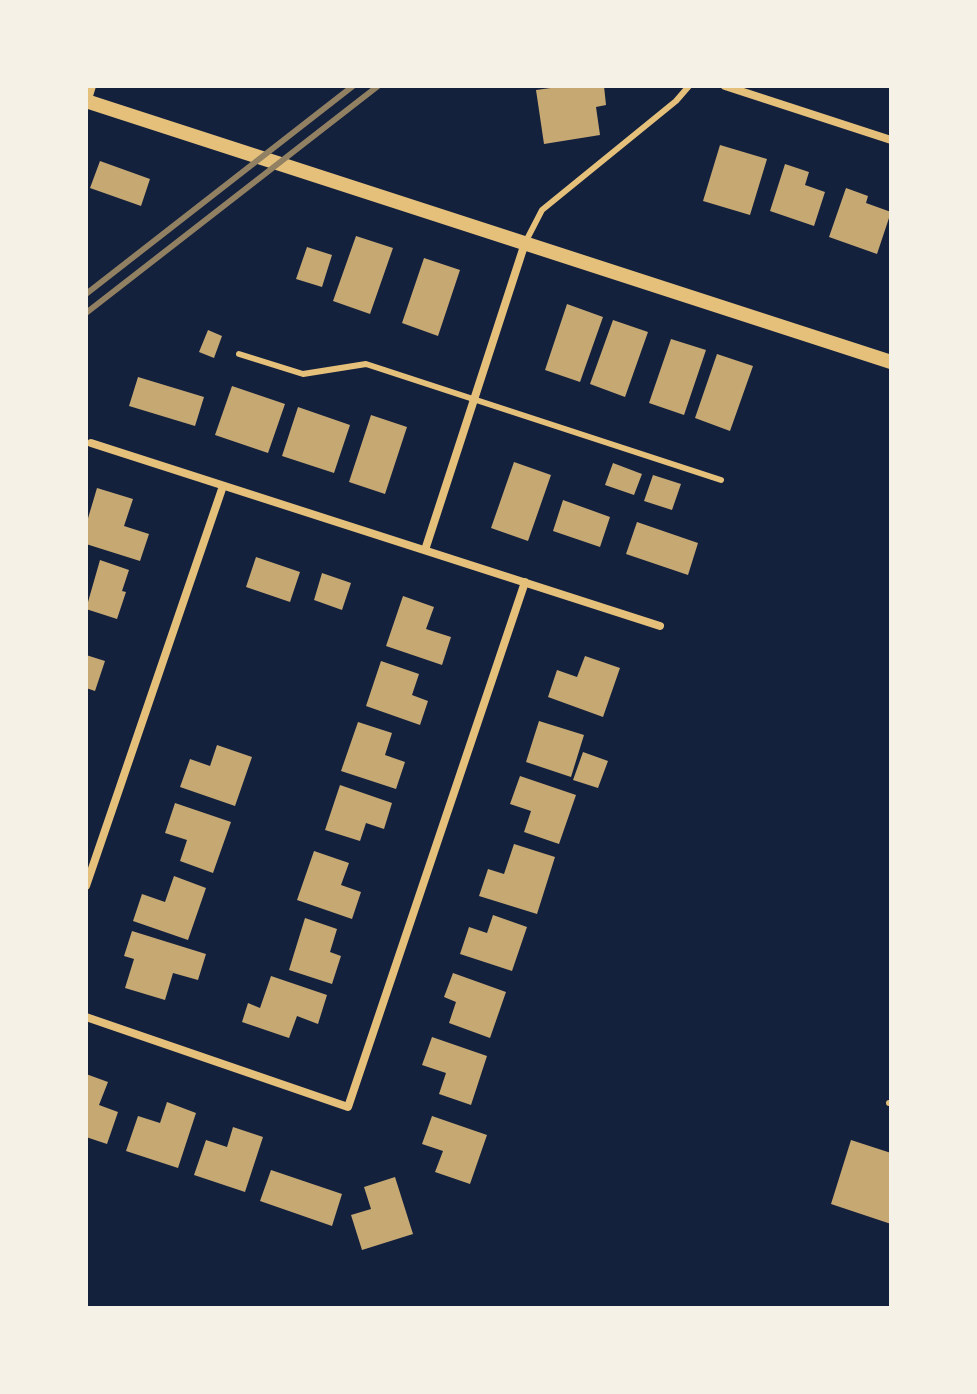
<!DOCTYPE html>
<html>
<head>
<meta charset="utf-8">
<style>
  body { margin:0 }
  #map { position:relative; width:977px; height:1394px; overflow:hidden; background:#14213d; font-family:Poppins,sans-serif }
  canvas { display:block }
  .frame { position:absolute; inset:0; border:88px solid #f6f1e7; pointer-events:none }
</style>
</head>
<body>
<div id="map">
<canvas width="977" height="1394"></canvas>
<div class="frame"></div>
</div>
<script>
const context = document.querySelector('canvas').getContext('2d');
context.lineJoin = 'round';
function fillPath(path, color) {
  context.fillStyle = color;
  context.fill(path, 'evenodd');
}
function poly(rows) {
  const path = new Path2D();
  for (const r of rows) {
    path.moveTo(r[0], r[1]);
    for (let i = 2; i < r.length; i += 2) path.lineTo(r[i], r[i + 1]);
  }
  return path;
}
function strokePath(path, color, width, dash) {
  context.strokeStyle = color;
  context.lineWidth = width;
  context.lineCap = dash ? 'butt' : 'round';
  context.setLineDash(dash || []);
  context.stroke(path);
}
fillPath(poly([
  [565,86,604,86,606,105,596,107,600,135,544,144,536,90],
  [720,145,767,159,750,215,703,201],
  [100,161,150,179,141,206,90,188],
  [785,164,809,172,805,185,825,192,814,226,770,211],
  [846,188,868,196,866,203,891,212,877,254,829,237],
  [356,236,393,248,370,314,333,301],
  [307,247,332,255,322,287,296,279],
  [424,258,460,270,438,336,402,323],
  [567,304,603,317,580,382,545,370],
  [613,320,648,332,625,397,590,384],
  [208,330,222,336,214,358,199,352],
  [671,339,706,350,684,415,649,403],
  [717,354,753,366,730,431,695,418],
  [138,377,204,397,195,426,129,406],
  [232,386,285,404,268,453,215,435],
  [298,407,350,425,334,473,282,456],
  [371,415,407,427,385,494,349,482],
  [514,462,551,475,528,541,491,528],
  [613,463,642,474,634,495,605,485],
  [653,475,681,484,672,510,644,501],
  [97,488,133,499,124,526,149,534,140,561,86,544,86,525],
  [563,500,610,517,600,547,553,531],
  [637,522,698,543,688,575,626,554],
  [256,557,300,572,290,602,246,587],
  [100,560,129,570,122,591,126,592,117,619,86,609],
  [322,573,351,583,342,610,314,600],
  [403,596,434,607,426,629,451,637,442,665,386,646],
  [86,655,105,661,95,691,86,688],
  [585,656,620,668,603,717,548,697,557,670,577,677],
  [381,661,419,674,412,695,428,701,420,725,366,706],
  [539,721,584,735,571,777,526,762],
  [358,722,392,733,385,755,405,762,396,789,341,771],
  [217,745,252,757,235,806,180,787,190,759,210,766],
  [583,752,608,761,598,788,573,780],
  [520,776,576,795,559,844,524,832,531,811,510,804],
  [340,785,392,803,384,829,366,823,360,841,325,830],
  [175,803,231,822,213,873,180,861,187,840,165,833],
  [514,844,555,857,537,914,479,896,488,869,504,874],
  [314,851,349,863,341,885,361,892,352,919,297,900],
  [174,876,206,888,188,940,133,921,142,894,165,902],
  [493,915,527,927,512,971,460,954,469,927,487,933],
  [305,918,337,929,330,952,341,956,332,984,289,970],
  [132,931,206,954,198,980,173,973,165,1000,125,988,134,959,124,956],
  [453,973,506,992,490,1038,449,1023,456,1002,444,997],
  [271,976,327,995,318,1024,297,1016,289,1038,242,1022,248,1003,260,1008],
  [432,1037,487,1056,471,1105,439,1094,446,1073,422,1065],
  [86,1074,108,1082,99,1105,118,1112,107,1144,86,1137],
  [167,1102,196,1113,178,1168,126,1151,138,1116,160,1123],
  [432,1116,487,1135,470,1184,435,1172,443,1151,422,1144],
  [233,1127,263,1137,245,1192,194,1175,206,1140,227,1147],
  [851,1140,891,1153,891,1224,831,1204],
  [271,1170,342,1194,332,1226,260,1201],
  [395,1177,413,1234,362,1250,351,1215,371,1209,364,1187]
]), '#c6a872');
strokePath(poly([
  [525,243,542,210,676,101,689,86],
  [239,354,303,374,366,364,721,480],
  [889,1103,891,1103]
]), '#e5c07b', 6);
strokePath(poly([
  [725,86,891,140],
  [87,102,92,86],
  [91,443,660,626],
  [425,550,525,243],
  [86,886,223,486],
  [86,1017,348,1107,525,582]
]), '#e5c07b', 8);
strokePath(poly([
  [86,101,891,362]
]), '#e5c07b', 14);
strokePath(poly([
  [86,294,353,86],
  [86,313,378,86]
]), '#918062', 6);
</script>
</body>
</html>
